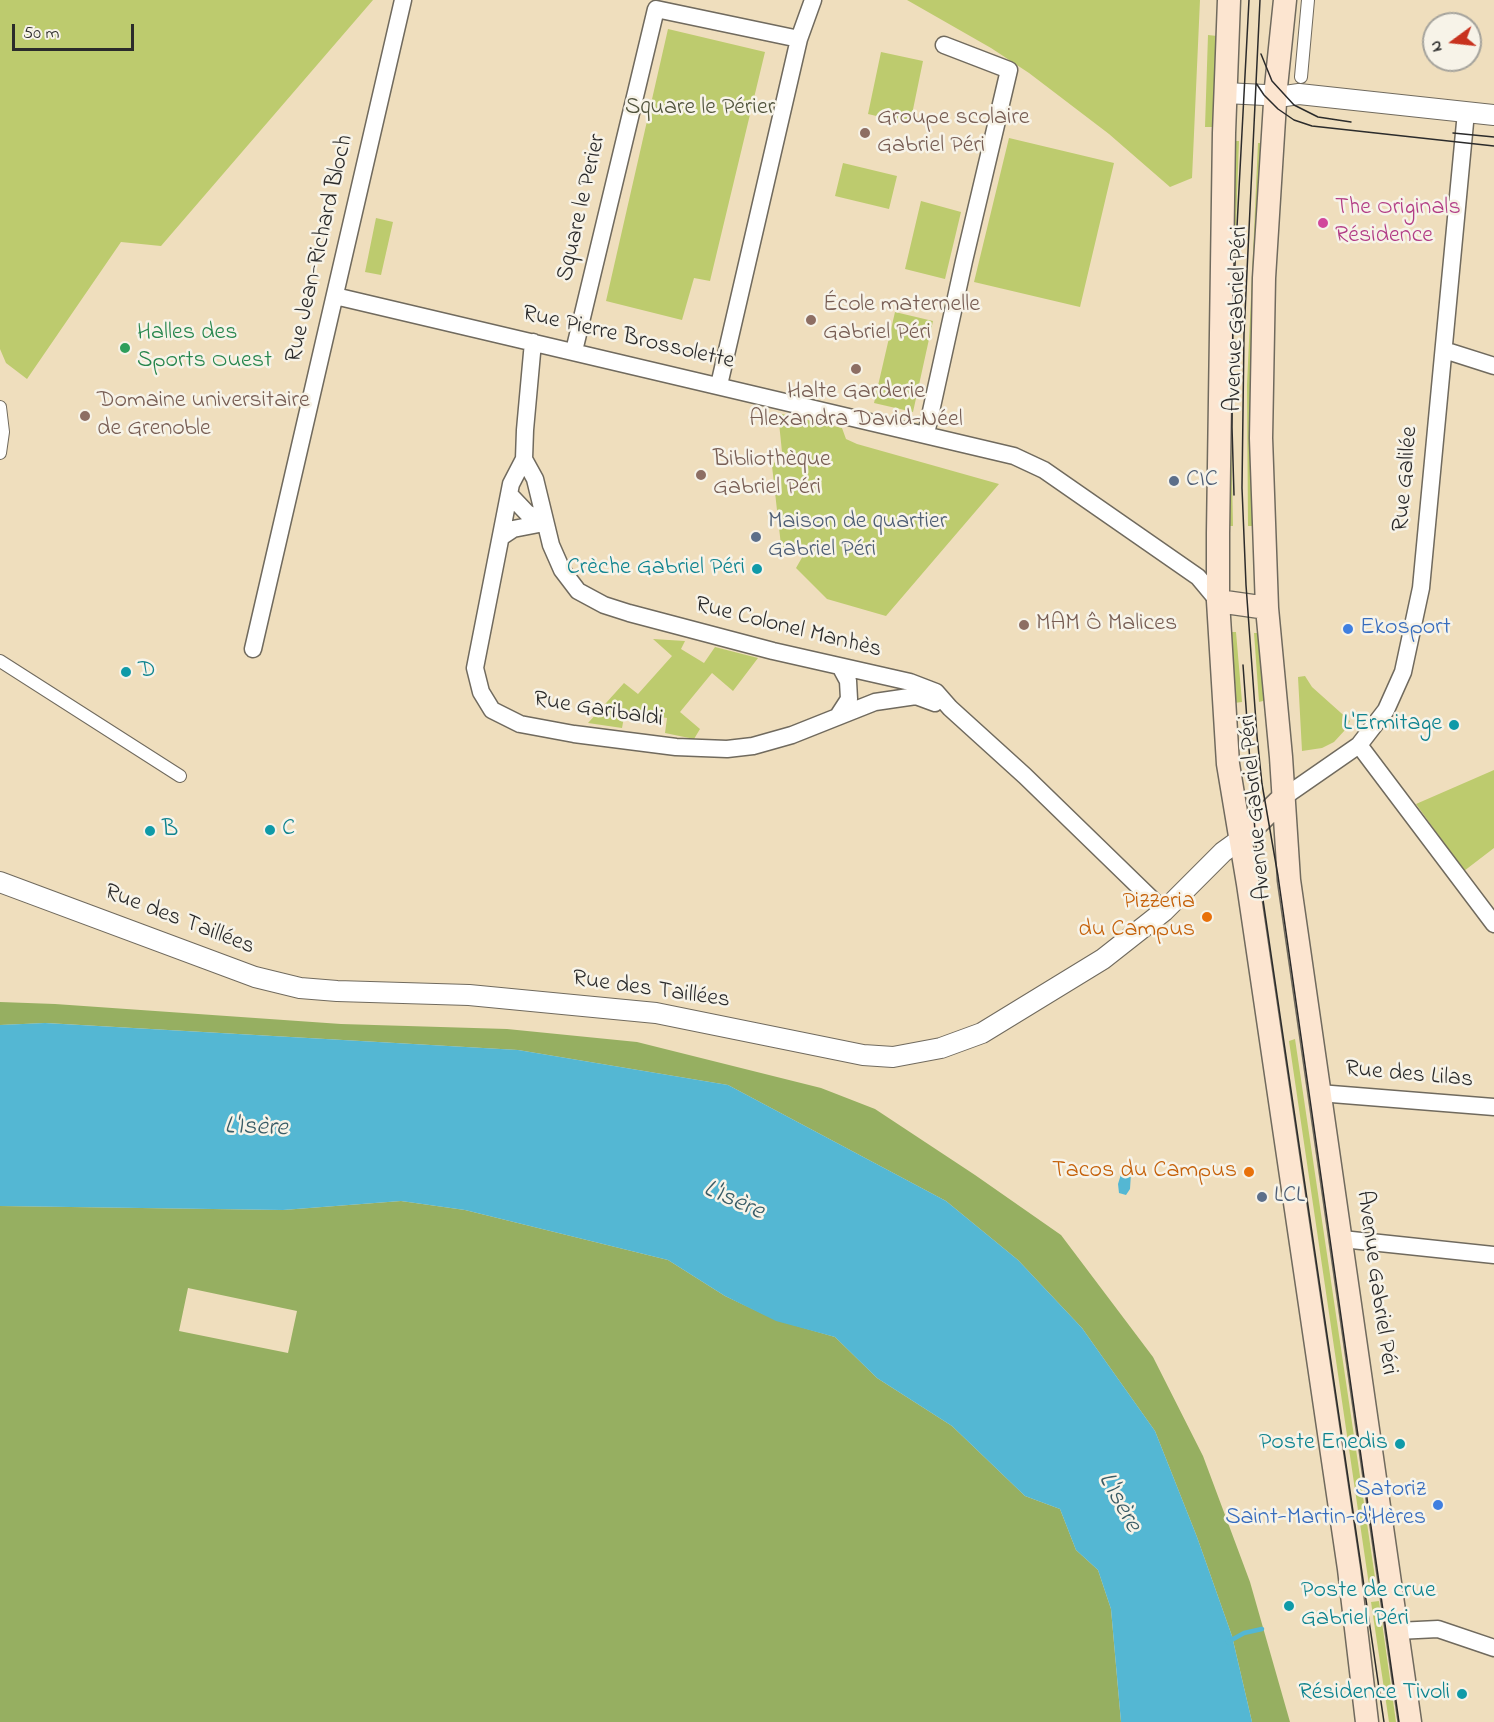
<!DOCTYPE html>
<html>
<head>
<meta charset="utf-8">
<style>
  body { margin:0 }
  #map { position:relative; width:1494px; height:1722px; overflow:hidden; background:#efdebd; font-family:"Indie Flower",sans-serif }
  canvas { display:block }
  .north { position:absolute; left:1422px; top:12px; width:60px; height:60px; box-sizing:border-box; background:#f7f3e8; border:2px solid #a5a39c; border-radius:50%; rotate:255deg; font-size:16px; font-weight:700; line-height:24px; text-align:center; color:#2b2b2b }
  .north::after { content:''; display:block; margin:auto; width:21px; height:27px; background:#c8321e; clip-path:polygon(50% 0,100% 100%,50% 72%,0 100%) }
  .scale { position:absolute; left:12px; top:24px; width:122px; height:27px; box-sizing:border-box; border:3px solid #2b2b2b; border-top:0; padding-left:8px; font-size:18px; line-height:21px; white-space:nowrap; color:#2b2b2b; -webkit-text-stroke:4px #f7f3e8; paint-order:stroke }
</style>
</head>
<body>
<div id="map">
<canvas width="1494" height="1722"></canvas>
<div class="north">N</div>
<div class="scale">50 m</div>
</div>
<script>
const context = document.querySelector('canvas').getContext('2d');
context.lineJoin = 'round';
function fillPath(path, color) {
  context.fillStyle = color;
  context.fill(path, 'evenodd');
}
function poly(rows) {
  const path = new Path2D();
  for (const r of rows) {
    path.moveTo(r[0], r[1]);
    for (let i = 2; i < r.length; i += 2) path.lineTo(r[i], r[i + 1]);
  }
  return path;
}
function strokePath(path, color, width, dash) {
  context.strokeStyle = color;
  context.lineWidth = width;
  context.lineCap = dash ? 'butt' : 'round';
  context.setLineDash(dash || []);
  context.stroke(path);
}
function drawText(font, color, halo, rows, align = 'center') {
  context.font = font + ' "Indie Flower",sans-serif';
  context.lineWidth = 5;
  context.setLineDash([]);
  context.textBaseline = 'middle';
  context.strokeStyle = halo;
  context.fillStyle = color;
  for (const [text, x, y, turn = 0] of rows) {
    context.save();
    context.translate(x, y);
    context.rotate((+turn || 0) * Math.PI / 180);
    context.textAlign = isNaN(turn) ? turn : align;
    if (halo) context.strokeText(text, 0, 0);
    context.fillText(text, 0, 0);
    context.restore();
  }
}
fillPath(poly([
  [0,0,373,0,161,246,121,242,27,379,6,363,0,349],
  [907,0,1200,0,1192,178,1170,187,1109,134,1029,73,991,48],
  [668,29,765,52,710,281,694,278,682,320,606,301],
  [1208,35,1217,36,1217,127,1205,127],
  [881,52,923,61,910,124,868,114],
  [1009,138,1114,163,1080,307,974,282],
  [1234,141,1239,141,1230,385,1233,526,1226,526],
  [1258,143,1264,143,1256,526,1248,526,1247,385],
  [843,163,897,176,889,209,835,196],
  [921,201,961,212,945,279,905,269],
  [376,218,393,222,381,275,365,272],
  [895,312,933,321,913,412,874,403],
  [778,413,842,428,846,439,857,444,999,484,886,616,827,599,796,568,804,554,796,547,787,546,782,554,772,466,782,452],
  [1229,632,1236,632,1242,702,1234,703],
  [1254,633,1261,633,1267,700,1259,702],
  [653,639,685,641,681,649,704,663,715,647,758,658,733,691,712,673,680,712,700,729,694,739,665,733,667,718,625,712,622,728,588,723,624,683,638,694,672,656],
  [1305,676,1312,687,1350,721,1345,730,1334,742,1322,748,1302,751,1298,677],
  [1494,770,1494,848,1464,871,1416,804],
  [1295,1039,1376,1584,1369,1585,1289,1041],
  [1379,1601,1396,1722,1389,1722,1371,1602]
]), '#bdcb6e');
fillPath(poly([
  [0,1002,55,1004,341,1024,507,1029,637,1042,821,1088,875,1109,975,1175,1061,1235,1153,1357,1203,1456,1250,1582,1290,1722,1252,1722,1232,1636,1197,1537,1155,1431,1082,1328,1018,1260,946,1201,728,1085,518,1050,46,1023,0,1025],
  [401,1201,465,1210,668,1260,725,1296,776,1320,835,1337,877,1378,952,1426,1025,1496,1060,1509,1076,1550,1098,1570,1111,1609,1121,1722,0,1722,0,1206,283,1210],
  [188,1288,297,1311,288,1353,179,1331]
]), '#96af61');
fillPath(poly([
  [45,1023,518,1050,728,1085,946,1201,1018,1260,1082,1328,1155,1431,1197,1537,1232,1636,1252,1722,1121,1722,1111,1609,1098,1570,1076,1550,1060,1509,1025,1496,952,1426,877,1378,835,1337,776,1321,725,1296,668,1260,465,1210,401,1201,283,1210,0,1206,0,1025],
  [1122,1171,1131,1173,1130,1189,1126,1195,1119,1193,1118,1184]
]), '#54b7d3');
strokePath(poly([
  [1228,1642,1244,1633,1262,1629]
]), '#54b7d3', 4.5);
const pedestrian = poly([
  [1301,77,1308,0],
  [0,407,3,432,0,453],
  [0,661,180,776]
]);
const minor = poly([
  [335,296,1014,456,1044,470,1198,577,1218,601],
  [533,342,525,430,524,459,535,479,551,545,562,570,578,591,604,605,629,613,773,651,910,682,936,692,950,708,1025,776,1164,911],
  [1444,350,1494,366],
  [574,351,656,9,799,39],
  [719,385,799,39,813,0],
  [926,434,964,261,1009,70,944,45],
  [524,459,511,484,475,668,481,692,492,710,520,724,574,734,676,747,727,749,753,746,792,735,875,702,916,696,935,703],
  [509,494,527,513,544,523],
  [501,537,513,529,544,523],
  [253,649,403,0],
  [838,716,849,699,848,681,841,668],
  [1359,745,1494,924],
  [1284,797,1359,745,1386,710,1403,672,1421,588,1466,112],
  [1319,1093,1494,1107],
  [1342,1239,1494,1255],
  [1397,1631,1438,1629,1494,1648]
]);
const tertiary = poly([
  [1225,93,1285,96,1299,94,1494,115],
  [0,882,255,977,300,988,337,991,469,995,656,1013,863,1055,893,1057,941,1048,982,1033,1103,959,1164,911,1223,852,1241,839]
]);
const secondary = poly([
  [1229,0,1224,133,1218,533,1218,601,1228,764,1248,884,1349,1569,1367,1722],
  [1285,0,1276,87,1264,278,1261,438,1267,608,1281,757,1289,880,1410,1722],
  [1218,601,1267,608],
  [1241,839,1284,797]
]);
strokePath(pedestrian, '#706a5e', 14);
strokePath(minor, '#706a5e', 19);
strokePath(tertiary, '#706a5e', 22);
strokePath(secondary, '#706a5e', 25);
strokePath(pedestrian, '#fff', 12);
strokePath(minor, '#fff', 16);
strokePath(tertiary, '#fff', 20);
strokePath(secondary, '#fce5d0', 22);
strokePath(poly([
  [1260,0,1244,334,1242,488,1246,585,1257,736,1262,784,1278,876,1399,1722],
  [1261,54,1272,81,1294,105,1318,117,1351,122],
  [1256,83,1264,95,1278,109,1294,120,1312,126,1494,146],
  [1453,133,1494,137],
  [1234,495,1232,427,1233,302,1249,0],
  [1243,665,1257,859,1384,1722]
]), '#2b2b2b', 1.5);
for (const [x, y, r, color] of [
  [865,133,6,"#8d6e63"],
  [1323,223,6,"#d1479c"],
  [811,320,6,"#8d6e63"],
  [125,348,6,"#2e9e5b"],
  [856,369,6,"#8d6e63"],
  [85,416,6,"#8d6e63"],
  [701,475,6,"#8d6e63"],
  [1174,481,6,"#5c6f8a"],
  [756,537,6,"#5c6f8a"],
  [757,569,6,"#0f9aa8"],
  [1024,625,6,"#8d6e63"],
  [1348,629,6,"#3f7fe0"],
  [126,672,6,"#0f9aa8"],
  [1454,725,6,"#0f9aa8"],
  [270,830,6,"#0f9aa8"],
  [150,831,6,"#0f9aa8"],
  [1207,917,6,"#e8710a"],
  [1249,1172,6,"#e8710a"],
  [1262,1197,6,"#5c6f8a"],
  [1400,1444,6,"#0f9aa8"],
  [1438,1505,6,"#3f7fe0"],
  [1289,1606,6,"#0f9aa8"],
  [1462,1694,6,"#0f9aa8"]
]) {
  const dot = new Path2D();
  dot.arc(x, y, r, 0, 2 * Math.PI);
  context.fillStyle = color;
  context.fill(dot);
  strokePath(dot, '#f7f3e8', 2);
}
drawText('24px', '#50533c', '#f7f3e8', [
  ["Square le Périer",700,109]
]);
drawText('24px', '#785e54', '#f7f3e8', [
  ["Groupe scolaire",877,119],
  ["Gabriel Péri",877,147],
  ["École maternelle",823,306],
  ["Gabriel Péri",823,334],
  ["Halte Garderie",856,393,"center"],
  ["Alexandra David-Néel",856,421,"center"],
  ["Domaine universitaire",97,402],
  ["de Grenoble",97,430],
  ["Bibliothèque",713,461],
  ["Gabriel Péri",713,489],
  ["MAM Ô Malices",1036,625]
], 'left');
drawText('24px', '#2b2b2b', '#f7f3e8', [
  ["Square le Perier",583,208,-77],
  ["Rue Jean-Richard Bloch",321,249,-77],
  ["Avenue Gabriel Péri",1238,319,-88],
  ["Rue Pierre Brossolette",628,339,13],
  ["Rue Galilée",1407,479,-85],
  ["Rue Colonel Manhès",788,629,14],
  ["Rue Garibaldi",598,711,9],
  ["Avenue Gabriel Péri",1257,807,-95],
  ["Rue des Taillées",179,921,21],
  ["Rue des Taillées",651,991,8],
  ["Rue des Lilas",1409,1076,5],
  ["Avenue Gabriel Péri",1375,1283,82]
]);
drawText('24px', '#b23c85', '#f7f3e8', [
  ["The Originals",1335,209],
  ["Résidence",1335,237]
], 'left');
drawText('24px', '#27864d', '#f7f3e8', [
  ["Halles des",137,334],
  ["Sports Ouest",137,362]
], 'left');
drawText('24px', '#4e5e75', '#f7f3e8', [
  ["CIC",1186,481],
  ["Maison de quartier",768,523],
  ["Gabriel Péri",768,551],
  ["LCL",1274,1197]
], 'left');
drawText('24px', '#0d838f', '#f7f3e8', [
  ["Crèche Gabriel Péri",745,569],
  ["D",138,672,"left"],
  ["L'Ermitage",1442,725],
  ["C",282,830,"left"],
  ["B",162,831,"left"],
  ["Poste Enedis",1388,1444],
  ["Poste de crue",1301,1592,"left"],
  ["Gabriel Péri",1301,1620,"left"],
  ["Résidence Tivoli",1450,1694]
], 'right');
drawText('24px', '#366cbe', '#f7f3e8', [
  ["Ekosport",1360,629],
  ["Satoriz",1426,1491,"right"],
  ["Saint-Martin-d'Hères",1426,1519,"right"]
], 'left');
drawText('24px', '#c56008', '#f7f3e8', [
  ["Pizzeria",1195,903],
  ["du Campus",1195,931],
  ["Tacos du Campus",1237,1172]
], 'right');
drawText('italic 26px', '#395c66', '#f7f3e8', [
  ["L'Isère",256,1129,2],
  ["L'Isère",733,1202,24],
  ["L'Isère",1118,1503,61]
]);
</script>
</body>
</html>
